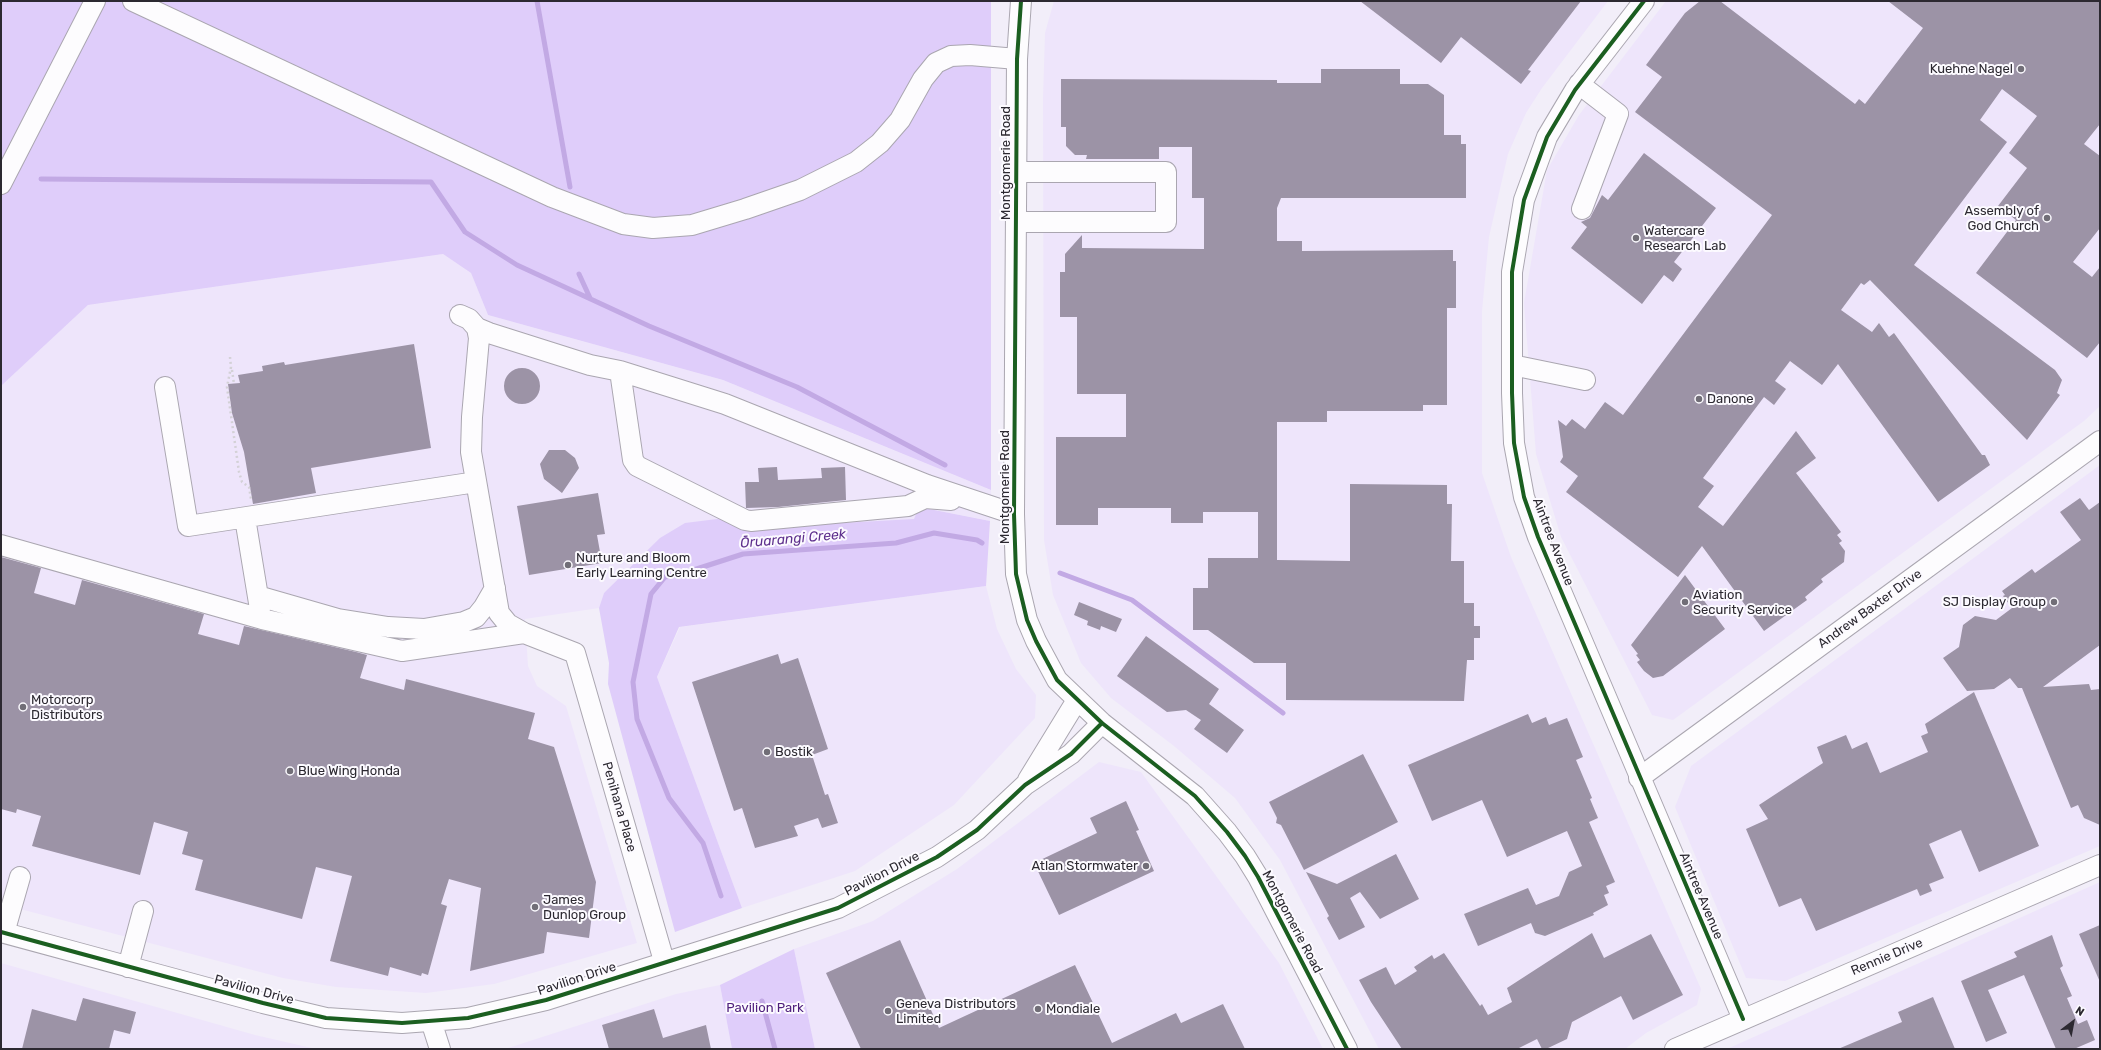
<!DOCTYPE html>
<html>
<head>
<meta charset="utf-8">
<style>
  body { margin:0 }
  #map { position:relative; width:2101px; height:1050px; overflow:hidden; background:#f2eef9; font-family:Rubik,sans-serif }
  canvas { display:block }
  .frame { position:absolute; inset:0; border:2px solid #2c2931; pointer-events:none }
  .north { position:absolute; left:2053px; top:1002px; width:40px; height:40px; -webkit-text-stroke:3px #fcfaff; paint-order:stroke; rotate:32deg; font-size:11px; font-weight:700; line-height:16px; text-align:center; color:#2c2931 }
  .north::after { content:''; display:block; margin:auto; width:14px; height:18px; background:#2c2931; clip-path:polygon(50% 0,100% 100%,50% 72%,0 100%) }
</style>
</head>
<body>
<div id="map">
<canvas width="2101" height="1050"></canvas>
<div class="frame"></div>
<div class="north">N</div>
</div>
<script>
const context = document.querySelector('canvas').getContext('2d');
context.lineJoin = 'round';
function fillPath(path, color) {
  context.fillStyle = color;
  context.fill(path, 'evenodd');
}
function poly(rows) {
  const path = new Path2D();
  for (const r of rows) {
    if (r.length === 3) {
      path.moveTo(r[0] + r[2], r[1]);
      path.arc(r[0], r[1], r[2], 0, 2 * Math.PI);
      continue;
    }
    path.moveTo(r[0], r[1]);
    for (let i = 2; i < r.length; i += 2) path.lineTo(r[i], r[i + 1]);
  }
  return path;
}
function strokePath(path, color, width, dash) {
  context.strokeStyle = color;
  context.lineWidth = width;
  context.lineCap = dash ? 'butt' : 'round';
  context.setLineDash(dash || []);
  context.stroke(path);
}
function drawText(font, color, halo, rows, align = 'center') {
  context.font = font + ' Rubik,sans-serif';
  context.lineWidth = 4;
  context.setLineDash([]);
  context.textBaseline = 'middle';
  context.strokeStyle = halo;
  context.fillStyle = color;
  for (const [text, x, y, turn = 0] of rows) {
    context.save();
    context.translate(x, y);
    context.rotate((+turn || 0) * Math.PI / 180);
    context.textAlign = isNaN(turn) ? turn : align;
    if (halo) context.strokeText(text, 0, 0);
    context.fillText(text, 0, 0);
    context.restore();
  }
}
fillPath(poly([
  [1054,1,1608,1,1542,88,1526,113,1508,154,1489,237,1482,311,1482,473,1511,557,1701,989,1697,1005,1646,1033,1625,1049,1379,1049,1280,860,1235,798,1174,746,1111,698,1081,663,1053,595,1044,540,1043,98,1045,33],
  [1666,1,2100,1,2100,406,2084,421,1673,720,1652,715,1561,537,1536,454,1524,303,1547,170,1579,115],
  [443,254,471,273,488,315,723,380,991,490,990,521,919,507,915,519,604,593,599,608,525,619,528,666,537,686,566,706,637,943,494,984,426,993,336,987,283,978,1,904,1,386,88,305],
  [2100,465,2100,846,1785,981,1746,978,1675,807,1691,766],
  [986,586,997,629,1016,669,1036,695,1035,718,954,805,855,871,742,908,657,677,680,627],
  [1099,762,1141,772,1279,963,1323,1049,815,1049,794,949,873,921,957,869],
  [2100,882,2100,1049,1727,1049],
  [1,963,255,1035,316,1049,1,1049],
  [720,985,732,1049,505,1049,676,994]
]), '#eee5fb');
fillPath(poly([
  [1,1,991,1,991,490,723,380,488,315,471,273,443,254,88,305,1,386],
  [919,507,990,521,986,586,679,627,657,677,742,908,675,932,608,684,609,663,599,608,604,593,660,538,685,523,725,518,750,528,914,519],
  [794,949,815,1049,732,1049,720,985]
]), '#dfcdfa');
strokePath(poly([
  [537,1,570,187],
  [41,179,431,182,465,232,517,265,649,326,797,387,945,465],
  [579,274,590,298],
  [1060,573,1132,600,1283,713],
  [721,896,703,843,669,798,637,719,633,682,651,594,665,577,681,574,743,554,896,543,934,533,977,540,982,543],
  [762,1001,775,1049]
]), '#c2a9e4', 5);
fillPath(poly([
  [1360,1,1581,1,1528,70,1531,71,1521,84,1461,37,1441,63],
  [1700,1,1720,1,1855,104,1859,99,1865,104,1923,28,1888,1,2100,1,2100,124,2084,144,2100,156,2100,228,2073,262,2092,277,2100,267,2100,342,2087,358,1976,273,2016,220,1998,206,2027,168,2009,153,2037,116,2002,89,1980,120,2007,142,1914,265,2055,370,2062,380,2057,393,2060,395,2027,440,1870,280,1864,285,1861,283,1841,310,1872,332,1879,323,1889,337,1894,333,1982,455,1985,455,1990,465,1938,502,1838,364,1822,385,1790,361,1775,381,1786,389,1774,405,1764,397,1703,478,1714,486,1698,507,1723,526,1796,431,1816,458,1796,473,1841,532,1837,535,1842,541,1839,543,1845,551,1844,562,1821,579,1823,582,1805,597,1807,600,1764,631,1702,546,1678,577,1566,492,1578,476,1560,462,1563,457,1558,420,1566,426,1572,419,1585,429,1605,402,1623,415,1772,215,1635,112,1662,77,1646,65,1685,13],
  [1321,69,1400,69,1400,84,1428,84,1444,95,1444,135,1461,135,1461,144,1466,144,1466,198,1281,198,1277,208,1277,241,1302,241,1302,251,1453,250,1453,261,1456,261,1456,308,1447,308,1447,405,1423,405,1423,411,1327,411,1327,422,1277,422,1277,560,1350,561,1350,484,1447,485,1447,504,1452,504,1451,561,1464,561,1464,603,1474,603,1474,626,1480,626,1480,638,1474,638,1474,660,1467,660,1464,701,1286,700,1286,663,1254,663,1208,630,1193,630,1193,588,1208,588,1208,558,1258,558,1258,512,1203,512,1203,523,1171,523,1171,508,1098,508,1098,525,1056,525,1056,437,1126,437,1126,394,1077,394,1077,317,1060,317,1060,272,1065,272,1065,254,1082,235,1082,248,1204,249,1204,198,1192,198,1192,147,1159,147,1159,159,1086,159,1087,155,1075,155,1066,146,1066,127,1061,127,1061,79,1277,80,1277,83,1321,83],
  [1644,153,1716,208,1674,262,1682,269,1673,282,1664,275,1642,304,1571,248,1587,227,1581,222,1590,218,1602,195,1608,200],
  [414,344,431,448,311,468,316,493,253,504,244,452,232,413,228,384,240,383,238,375,263,371,262,366,284,362,285,365],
  [522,386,18],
  [549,450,565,450,575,458,579,468,562,493,544,479,540,464],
  [777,467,778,480,822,478,821,468,845,467,846,500,778,507,746,508,745,482,759,482,758,468],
  [598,493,605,534,597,535,602,563,529,575,517,506],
  [2080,498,2089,510,2100,502,2100,645,2043,687,2089,684,2091,690,2100,689,2100,825,2084,818,2078,805,2071,808,2022,688,2018,688,2010,678,1994,689,1967,691,1943,658,1959,647,1963,625,1975,616,1996,620,2012,608,2003,596,2005,595,2002,591,2032,569,2035,573,2081,540,2060,512],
  [1,557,41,568,34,593,75,605,82,580,204,614,198,634,239,645,244,626,356,652,367,655,360,678,404,690,406,679,535,713,528,739,554,747,596,882,589,938,547,932,544,953,470,971,481,888,449,879,441,904,447,906,428,975,422,973,421,976,390,967,388,976,330,961,352,876,316,867,302,919,195,890,203,860,182,854,188,832,154,822,140,875,32,846,41,816,17,809,16,813,1,809],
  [1685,575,1725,629,1663,676,1653,678,1644,671,1637,662,1640,660,1636,655,1638,654,1631,645],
  [1079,602,1122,619,1116,632,1101,626,1100,630,1087,625,1088,621,1074,615],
  [1146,636,1219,689,1209,704,1244,730,1227,753,1194,729,1201,720,1186,710,1167,712,1117,676],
  [778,654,781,664,798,658,828,749,812,755,825,795,828,794,838,823,822,828,818,818,794,826,798,836,755,848,742,808,734,811,692,682],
  [1974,692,2039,846,1979,872,1961,830,1929,844,1944,878,1929,884,1932,891,1920,896,1917,889,1816,931,1801,898,1779,907,1746,829,1768,819,1759,805,1823,763,1817,747,1846,735,1852,749,1867,742,1880,773,1928,752,1921,736,1928,733,1925,724],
  [1528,714,1532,723,1546,717,1549,725,1567,718,1583,757,1576,760,1592,798,1590,799,1598,818,1589,822,1615,882,1606,886,1609,893,1604,895,1608,905,1593,913,1594,915,1545,936,1535,933,1531,923,1478,946,1464,914,1528,888,1536,905,1559,896,1569,872,1582,866,1567,831,1507,857,1482,800,1432,821,1408,765],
  [1363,754,1398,822,1304,870,1281,825,1276,823,1277,818,1269,802],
  [1126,801,1139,830,1136,831,1154,871,1059,915,1034,863,1097,833,1090,818],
  [1396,854,1419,899,1380,919,1360,892,1350,898,1365,927,1339,940,1327,918,1329,916,1306,872,1337,884],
  [2100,925,2100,982,2079,934],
  [1592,933,1604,958,1651,934,1683,995,1633,1020,1621,996,1572,1022,1567,1039,1546,1049,1542,1049,1537,1039,1517,1049,1402,1049,1371,1002,1359,980,1386,967,1395,985,1417,971,1414,967,1432,955,1434,959,1444,953,1480,1006,1482,1004,1488,1015,1512,1002,1507,988],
  [2052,935,2063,966,2060,968,2072,996,2067,998,2078,1024,2087,1020,2095,1040,2074,1049,2056,1049,2024,975,1988,990,2007,1033,1986,1042,1961,981,2017,957,2014,952],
  [900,940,939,1028,1075,965,1112,1043,1176,1013,1181,1023,1223,1004,1245,1049,861,1049,826,973],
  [1933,997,1955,1049,1838,1049,1902,1022,1898,1012],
  [83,998,136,1012,130,1034,114,1030,109,1049,22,1049,32,1009,76,1021],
  [654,1009,663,1038,706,1025,711,1049,609,1049,602,1025]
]), '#9c93a6');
const minor = poly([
  [133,1,552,197,623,224,653,228,692,225,745,209,800,190,856,162,880,143,900,120,923,79,936,63,951,56,970,55,1017,59],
  [1021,1,1017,59,1014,514,1016,574,1027,620,1036,641,1057,680,1102,723,1195,796,1227,832,1245,856,1258,877,1347,1049],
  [1644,1,1575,90,1547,137,1524,200,1512,272,1512,393,1514,443,1524,497,1538,537,1743,1019],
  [1579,84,1618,114,1582,209],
  [1,184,95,1],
  [1016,222,1166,222,1166,172,1016,172],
  [460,315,469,319,477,328,489,333,590,365,620,371,725,404,927,485,1014,514],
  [477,328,479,338,472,417,471,452,499,613,508,624,524,633,575,653,664,961],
  [1512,365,1585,380],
  [620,371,633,460,637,466,745,520,751,521,908,506,925,498,951,500],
  [165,387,188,526,476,482],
  [245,518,260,609],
  [1,545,262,619,402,651,524,633],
  [258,596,338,619,388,627,424,629,464,622,476,617,484,607,495,588],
  [1639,778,2100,441],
  [1028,780,1077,700],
  [1,932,263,1003,326,1018,402,1023,468,1018,546,1000,838,908,937,857,977,830,1025,785,1071,754,1102,723],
  [4,933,20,877],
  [128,967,143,911],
  [431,1021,440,1049],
  [1675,1049,2100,865]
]);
strokePath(minor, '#aaa6b0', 22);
strokePath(poly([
  [230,357,231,367,227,387,239,472,242,482,249,487,251,499],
  [232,370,234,384]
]), '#d3d1d6', 2.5, [2, 3]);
strokePath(minor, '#fdfcfe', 20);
strokePath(poly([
  [1021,1,1017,59,1014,514,1016,574,1027,620,1036,641,1057,680,1102,723,1195,796,1227,832,1245,856,1258,877,1347,1049],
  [1644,1,1575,90,1547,137,1524,200,1512,272,1512,393,1514,443,1524,497,1538,537,1743,1019],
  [1,932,263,1003,326,1018,402,1023,468,1018,546,1000,838,908,937,857,977,830,1025,785,1071,754,1102,723]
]), '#1b5e20', 4);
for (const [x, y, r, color] of [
  [2021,69,4,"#716e77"],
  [2047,218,4,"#716e77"],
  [1636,238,4,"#716e77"],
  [1699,399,4,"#716e77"],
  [568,565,4,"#716e77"],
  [1685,602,4,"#716e77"],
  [2054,602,4,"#716e77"],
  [23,707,4,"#716e77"],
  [767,752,4,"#716e77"],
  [290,771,4,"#716e77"],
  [1146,866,4,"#716e77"],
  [535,907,4,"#716e77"],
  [1038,1009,4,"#716e77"],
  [888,1011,4,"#716e77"]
]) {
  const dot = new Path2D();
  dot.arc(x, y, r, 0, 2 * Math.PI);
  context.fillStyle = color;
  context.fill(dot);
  strokePath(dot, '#fcfaff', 1.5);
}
drawText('13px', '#2c2931', '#fcfaff', [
  ["Kuehne Nagel",2013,69,"right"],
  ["Assembly of",2039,211,"right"],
  ["God Church",2039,226,"right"],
  ["Watercare",1644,231],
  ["Research Lab",1644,246],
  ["Danone",1707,399],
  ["Nurture and Bloom",576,558],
  ["Early Learning Centre",576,573],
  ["Aviation",1693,595],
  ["Security Service",1693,610],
  ["SJ Display Group",2046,602,"right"],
  ["Motorcorp",31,700],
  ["Distributors",31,715],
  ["Bostik",775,752],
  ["Blue Wing Honda",298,771],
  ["Atlan Stormwater",1138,866,"right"],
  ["James",543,900],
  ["Dunlop Group",543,915],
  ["Geneva Distributors",896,1004],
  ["Limited",896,1019],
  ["Mondiale",1046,1009]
], 'left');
drawText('13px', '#2c2931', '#fcfaff', [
  ["Montgomerie Road",1006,163,-90],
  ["Montgomerie Road",1005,487,-90],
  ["Aintree Avenue",1553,542,69],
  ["Andrew Baxter Drive",1870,609,-36],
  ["Penihana Place",619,807,74],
  ["Pavilion Drive",882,874,-27],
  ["Aintree Avenue",1701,896,67],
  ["Montgomerie Road",1292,922,62],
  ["Rennie Drive",1887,957,-23],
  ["Pavilion Drive",577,979,-18],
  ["Pavilion Drive",254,990,15]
]);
drawText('13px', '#50217d', '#fcfaff', [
  ["Pavilion Park",765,1008]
]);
drawText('italic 14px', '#5e308d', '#fcfaff', [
  ["Ōruarangi Creek",793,539,-5]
]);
</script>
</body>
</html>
